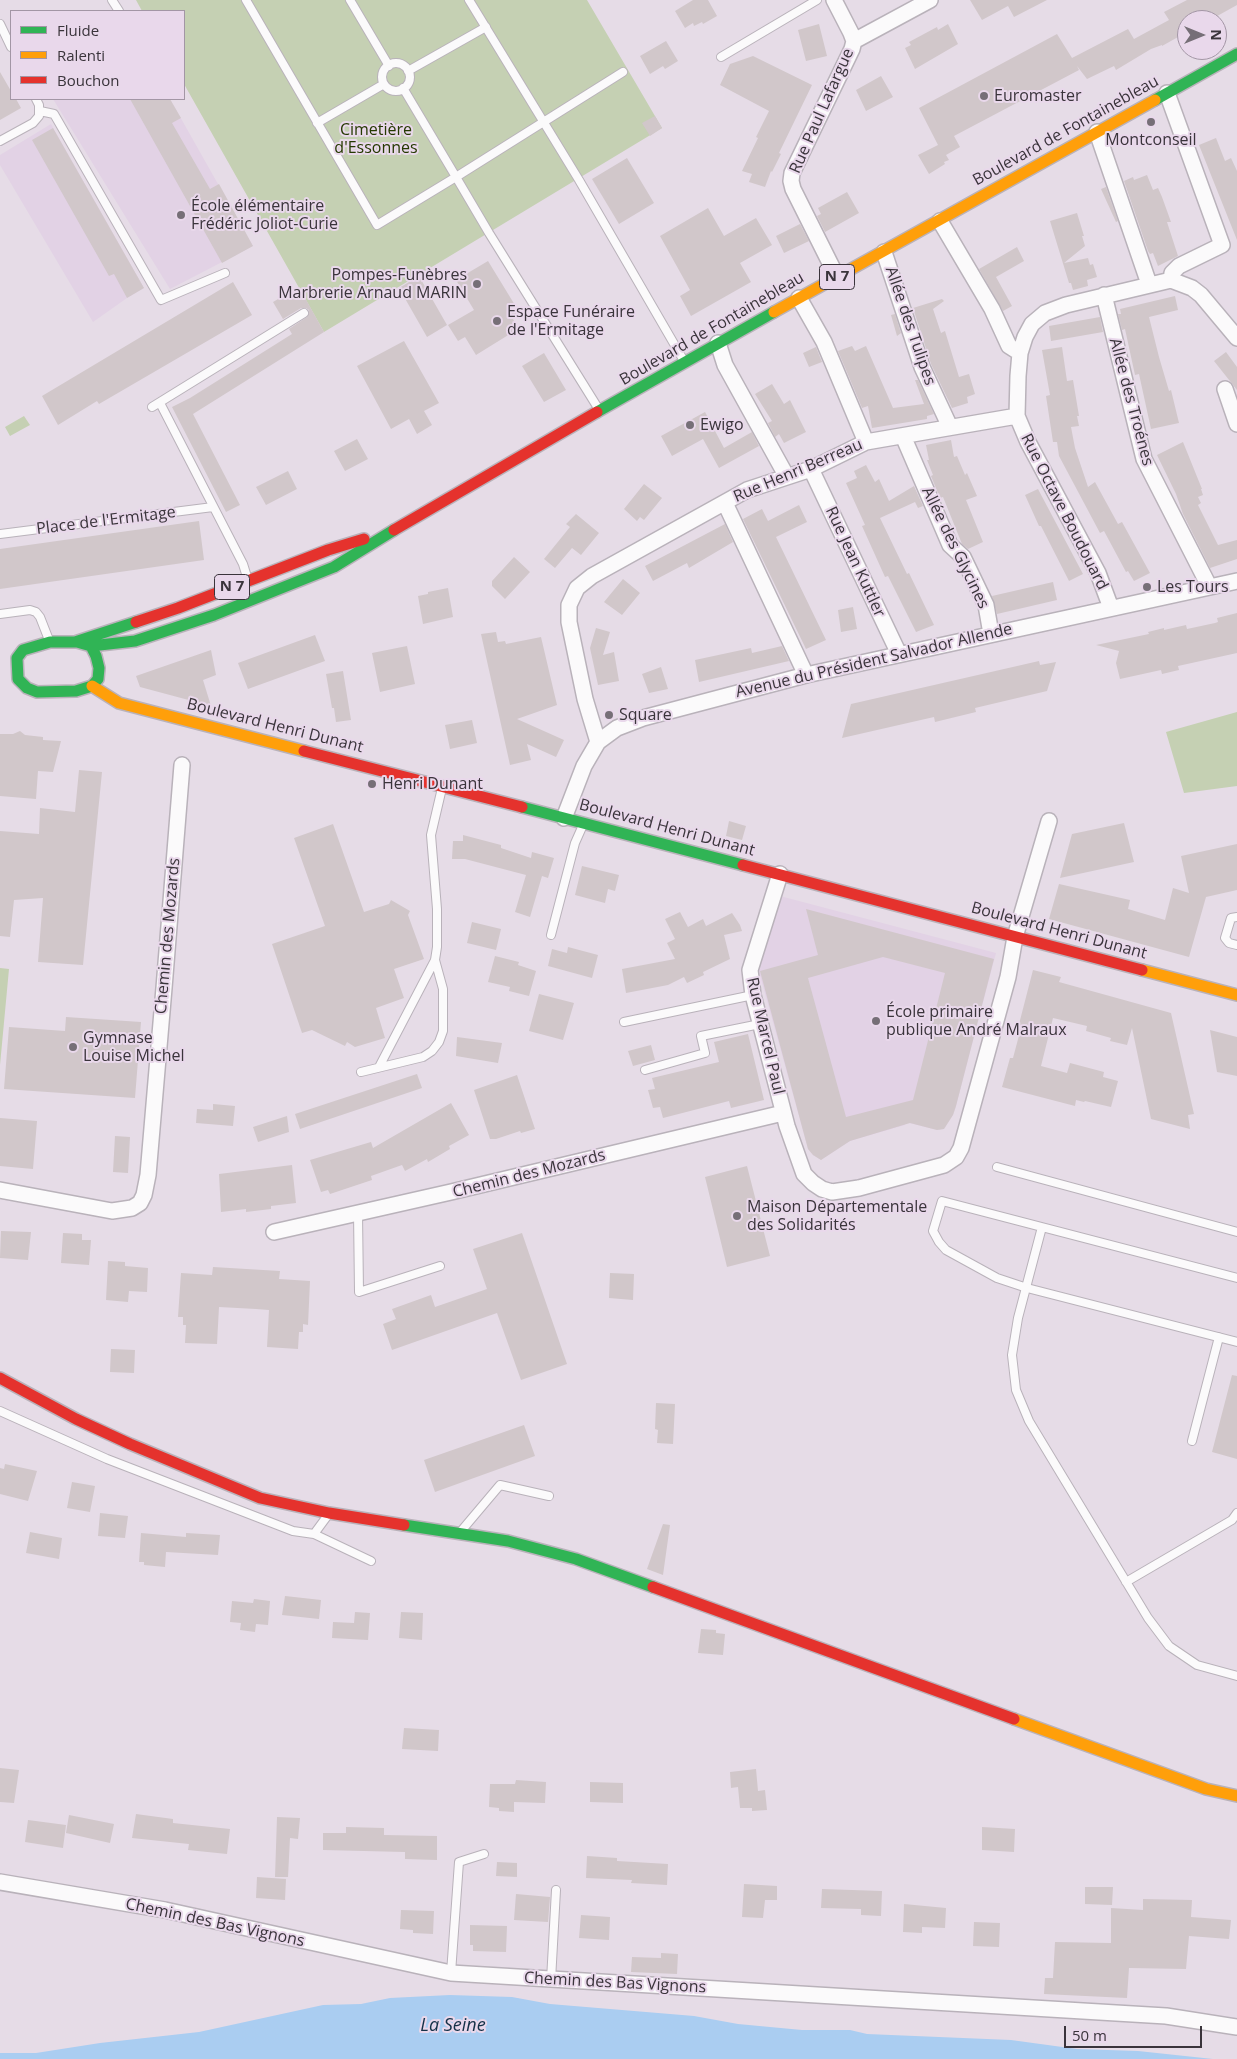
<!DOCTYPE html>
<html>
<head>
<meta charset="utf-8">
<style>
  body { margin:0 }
  #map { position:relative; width:1237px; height:2059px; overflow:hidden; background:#e6dce7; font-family:"Open Sans",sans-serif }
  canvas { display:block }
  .legend { position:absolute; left:10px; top:10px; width:175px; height:90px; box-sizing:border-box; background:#e9d8eb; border:1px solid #a396a5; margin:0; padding:6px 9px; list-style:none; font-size:15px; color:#3a343b }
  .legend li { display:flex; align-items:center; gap:10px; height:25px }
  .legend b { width:25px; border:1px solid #a396a5 }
  .north { position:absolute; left:1177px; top:10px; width:50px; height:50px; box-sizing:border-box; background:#e9d8eb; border:1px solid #a396a5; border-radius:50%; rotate:90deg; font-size:14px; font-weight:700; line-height:20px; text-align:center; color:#3a343b }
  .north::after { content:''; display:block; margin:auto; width:18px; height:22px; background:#766f77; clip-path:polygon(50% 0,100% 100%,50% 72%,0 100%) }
  .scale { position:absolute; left:1064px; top:2026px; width:138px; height:22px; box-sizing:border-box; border:2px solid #3a343b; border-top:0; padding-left:6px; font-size:15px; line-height:18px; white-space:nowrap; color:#3a343b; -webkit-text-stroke:4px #e9d8eb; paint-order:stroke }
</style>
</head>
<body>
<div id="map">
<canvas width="1237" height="2059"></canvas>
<ul class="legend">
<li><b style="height:6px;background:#30b455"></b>Fluide</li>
<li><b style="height:6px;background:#ff9f0a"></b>Ralenti</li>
<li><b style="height:6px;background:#e5322d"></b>Bouchon</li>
</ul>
<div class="north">N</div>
<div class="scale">50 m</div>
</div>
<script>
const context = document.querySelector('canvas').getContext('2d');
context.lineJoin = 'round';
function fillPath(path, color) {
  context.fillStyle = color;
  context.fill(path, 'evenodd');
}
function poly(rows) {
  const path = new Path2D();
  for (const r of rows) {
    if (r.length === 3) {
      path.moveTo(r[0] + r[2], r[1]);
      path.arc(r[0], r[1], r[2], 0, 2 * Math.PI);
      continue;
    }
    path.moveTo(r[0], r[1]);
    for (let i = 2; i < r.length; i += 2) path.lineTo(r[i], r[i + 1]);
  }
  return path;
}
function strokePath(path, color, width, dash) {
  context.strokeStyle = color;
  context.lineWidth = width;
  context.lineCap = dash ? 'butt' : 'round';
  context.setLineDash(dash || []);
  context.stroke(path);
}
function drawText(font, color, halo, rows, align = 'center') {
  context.font = font + ' "Open Sans",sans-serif';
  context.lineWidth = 4;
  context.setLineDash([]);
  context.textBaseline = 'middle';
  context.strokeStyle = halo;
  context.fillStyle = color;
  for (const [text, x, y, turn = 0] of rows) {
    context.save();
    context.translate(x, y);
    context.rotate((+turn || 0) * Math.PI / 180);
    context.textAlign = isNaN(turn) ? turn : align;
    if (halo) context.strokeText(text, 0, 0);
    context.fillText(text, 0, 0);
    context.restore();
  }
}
fillPath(poly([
  [53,99,170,99,253,246,170,289],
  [51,124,144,288,127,298,93,322,0,165,0,155],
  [780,896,996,953,956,1106,953,1115,944,1129,937,1130,905,1122,905,1125,850,1141,821,1160,813,1155,808,1149,758,968]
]), '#e2d2e5');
fillPath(poly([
  [136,0,587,0,662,128,324,332,184,84,184,11,142,11],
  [24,416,30,425,10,436,5,427],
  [1237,712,1237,786,1184,793,1166,732],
  [0,968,9,969,0,1065]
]), '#c5d0b3');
fillPath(poly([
  [450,1995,512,1997,550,2004,694,2016,738,2024,802,2030,850,2030,867,2034,1011,2040,1077,2049,1138,2051,1213,2059,0,2059,0,2053,36,2053,100,2043,199,2032,323,2005,361,2004,390,1998]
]), '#aacdf1');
fillPath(poly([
  [693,0,708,0,717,16,703,24,702,22,694,26,693,23,685,28,675,11],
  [970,0,1047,0,1014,17,1008,6,982,20],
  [1187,0,1237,0,1237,5,1210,20,1187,20,1187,32,1162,46,1162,45,1151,49,1116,70,1114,66,1087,79,1077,66,1079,70,954,136,960,147,946,155,949,160,944,162,945,164,929,174,918,155,938,145,919,108,1057,34,1072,58,1128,29,1134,39,1169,20,1164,12],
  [819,24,827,56,806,61,798,30],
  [948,24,958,44,915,69,905,48,911,45,909,42,937,27,938,30],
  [666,41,678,61,665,69,663,66,650,74,640,56],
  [753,56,812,85,779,153,781,154,772,172,771,171,765,187,749,182,752,174,742,171,758,138,756,137,769,111,720,85,730,64],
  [0,72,11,91,11,99,16,99,21,108,0,120],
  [881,76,893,97,866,111,856,90],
  [130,99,170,99,181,118,172,123,210,189,219,184,253,246,222,263],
  [655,116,662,128,650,136,642,123],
  [53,128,144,288,127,298,114,274,109,276,32,140],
  [1216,138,1225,161,1231,158,1237,171,1237,240,1199,145],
  [627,158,654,203,619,224,592,179],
  [1147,175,1153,190,1158,188,1162,197,1171,222,1167,222,1178,256,1158,266,1153,253,1150,254,1148,251,1124,181,1133,177,1134,180],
  [1106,187,1118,221,1116,222,1101,189],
  [847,192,859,213,825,232,817,216,821,214,818,208],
  [708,208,724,236,756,218,772,245,740,263,751,282,691,316,680,296,690,290,660,236],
  [1077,213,1084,236,1082,236,1085,246,1064,263,1088,258,1090,265,1093,264,1097,277,1087,280,1088,286,1073,290,1071,283,1069,283,1050,221],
  [800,224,809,241,784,253,776,236],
  [1017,247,1024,261,996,277,1012,306,1003,311,979,269],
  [488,261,521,315,513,319,518,329,476,355,465,337,458,341,448,325,474,310,456,280],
  [419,276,447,325,427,337,399,288],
  [233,282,252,315,99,404,97,401,58,425,42,396],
  [299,287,324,332,193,414,240,505,226,512,172,407,190,398,292,334,289,329,307,317,309,310,306,308,301,308,283,319,273,302],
  [1175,296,1178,310,1149,317,1159,357,1169,391,1171,390,1179,423,1151,429,1139,374,1135,375,1125,329,1122,330,1118,314,1121,314,1120,309],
  [942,299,944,301,933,309,941,333,945,331,959,377,969,374,975,394,967,397,968,403,952,408,931,364,913,308],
  [895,314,901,333,897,336,891,315],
  [1100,317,1103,332,1051,341,1049,326],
  [404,341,439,403,424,411,432,425,417,434,409,419,391,429,357,366],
  [852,346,855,351,866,346,893,408,924,404,915,380,918,380,934,414,927,416,927,419,872,428,868,406,862,408,838,351],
  [816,347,822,362,809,367,803,353],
  [1062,347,1067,381,1073,380,1079,416,1077,416,1079,426,1071,427,1075,448,1088,487,1095,482,1118,524,1122,522,1150,573,1134,581,1128,571,1126,572,1104,531,1100,533,1059,456,1057,442,1053,442,1046,396,1050,395,1042,350],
  [1226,352,1237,367,1237,390,1214,361],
  [544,353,566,390,544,402,522,366],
  [772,384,784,404,790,400,806,432,784,443,779,434,775,437,768,423,772,421,755,394],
  [705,412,724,448,752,432,759,446,719,468,703,439,672,456,661,436],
  [357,439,368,459,345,471,334,451],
  [951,440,954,457,957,456,965,475,967,473,977,496,966,500,983,542,968,549,962,544,943,497,940,498,931,476,933,475,927,460,929,460,926,445],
  [1183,442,1202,489,1201,489,1203,495,1198,497,1201,503,1198,505,1218,545,1237,540,1237,559,1210,568,1183,514,1176,494,1157,455],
  [866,465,875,482,879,479,889,501,914,486,923,506,918,508,915,502,880,518,907,574,909,573,934,625,916,632,888,576,885,577,862,526,865,525,846,483,857,478,854,471],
  [288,471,297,489,266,505,256,487],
  [644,484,662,498,644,520,640,517,637,521,624,509],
  [1038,489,1083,574,1069,581,1041,526,1039,526,1025,495],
  [799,505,807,522,776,537,826,640,806,649,743,519,762,509,768,521],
  [576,514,599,533,581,555,572,548,555,568,544,559,570,527,566,524],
  [199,521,204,560,0,589,0,549],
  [725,524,733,542,689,568,687,563,653,581,645,566],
  [514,557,530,572,505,599,492,586,492,581],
  [623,579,640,593,622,615,604,602],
  [1053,582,1057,600,997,614,992,596],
  [448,588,453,617,423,624,418,596,428,594,428,592],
  [853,607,857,629,841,632,838,610],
  [1237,613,1237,653,1178,666,1179,670,1162,674,1161,670,1120,679,1116,663,1119,651,1096,645,1149,634,1148,632,1164,628,1164,630,1186,625,1187,629,1215,623,1218,622,1217,618],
  [596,628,610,632,603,655,614,652,619,681,598,685,590,648],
  [496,632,498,642,505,641,506,644,541,637,557,705,517,719,564,740,556,757,527,744,531,760,510,765,481,634],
  [315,635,325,661,248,689,238,663],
  [407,646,415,684,380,692,372,653],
  [782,646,789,661,699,682,695,660,751,648,752,653],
  [211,650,216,675,203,680,211,706,140,687,136,676],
  [1039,661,1040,665,1056,662,1047,691,975,708,976,712,935,722,934,717,842,738,851,704],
  [661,667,668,689,649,693,642,674],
  [343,671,351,720,336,722,334,708,332,708,326,674],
  [472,720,477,743,450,749,445,725],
  [20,731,25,735,43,737,43,740,61,741,53,772,38,771,36,799,0,796,0,734,13,734],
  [79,770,102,772,83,965,38,962,43,898,14,900,10,937,0,936,0,831,39,834,40,808,75,812],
  [729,821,746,826,742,840,726,836],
  [1124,823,1134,862,1060,878,1072,834],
  [333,824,364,912,389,904,391,900,410,911,408,915,424,959,394,969,404,998,376,1008,385,1038,355,1047,347,1042,345,1046,312,1030,302,1033,272,944,325,926,294,838],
  [463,835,501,845,501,848,531,858,532,852,554,858,548,878,542,876,530,917,515,912,526,875,465,859,452,859,453,841,463,841],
  [1237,844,1237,890,1206,897,1189,957,1049,919,1059,884,1130,900,1128,909,1165,920,1173,888,1189,893,1181,856],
  [582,866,619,875,615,891,608,889,605,903,575,895],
  [806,909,994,959,956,1106,953,1115,944,1129,937,1130,910,1123,850,1141,821,1160,813,1155,808,1149,760,971,818,955],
  [883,957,945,973,913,1100,846,1117,808,978],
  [680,912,688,927,703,919,706,926,732,913,740,925,742,931,724,935,730,959,703,972,704,975,687,983,684,977,668,985,626,993,622,969,675,959,667,943,675,939,665,919],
  [472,922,501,929,496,950,467,943],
  [568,947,598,955,592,978,548,966,552,949,567,953],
  [495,956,519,962,518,965,536,971,529,996,509,991,510,987,488,982],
  [1033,970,1061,977,1059,982,1171,1013,1194,1114,1188,1115,1190,1129,1151,1119,1132,1028,1127,1045,1110,1041,1111,1038,1086,1031,1087,1026,1053,1018,1041,1066,1067,1073,1070,1063,1104,1072,1103,1077,1118,1081,1111,1107,1085,1101,1084,1102,1076,1100,1075,1106,1002,1087,1010,1058,1013,1058,1021,1028,1018,1028],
  [539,994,574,1003,563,1040,529,1031],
  [66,1017,141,1022,135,1098,4,1089,9,1027,65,1031],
  [1210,1030,1237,1037,1237,1076,1217,1072],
  [748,1034,764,1100,731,1108,729,1101,663,1118,660,1107,653,1108,648,1090,655,1089,652,1078,719,1062,714,1042],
  [457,1037,502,1043,498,1063,456,1056],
  [651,1045,655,1060,633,1066,628,1051],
  [417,1074,422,1088,300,1129,295,1114],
  [517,1075,535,1129,521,1133,520,1131,496,1139,490,1139,474,1090],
  [451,1103,469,1135,449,1146,450,1149,428,1162,427,1159,405,1171,402,1165,371,1176,372,1180,330,1194,328,1190,321,1192,310,1160,371,1142,373,1148],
  [213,1104,235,1106,233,1126,196,1123,197,1109,213,1110],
  [287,1116,289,1132,258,1142,253,1127],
  [0,1118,37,1121,33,1169,0,1166],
  [115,1136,130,1137,128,1173,113,1172],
  [292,1165,296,1203,271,1206,271,1209,246,1212,246,1209,221,1212,219,1174],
  [747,1166,770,1256,727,1267,705,1177],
  [1,1231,31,1232,28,1260,0,1258],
  [63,1233,82,1234,82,1240,91,1240,89,1265,61,1263],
  [522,1233,567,1364,521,1380,497,1313,392,1350,383,1324,396,1319,392,1309,431,1295,435,1307,487,1289,473,1249],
  [108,1261,125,1262,125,1266,148,1268,147,1292,129,1291,128,1302,106,1300],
  [213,1267,280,1271,279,1279,310,1281,308,1325,303,1324,303,1332,299,1332,298,1349,267,1347,269,1310,256,1309,219,1307,217,1344,185,1343,186,1325,183,1325,183,1317,178,1317,181,1273,212,1275],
  [610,1273,634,1274,633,1300,609,1298],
  [111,1349,135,1350,134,1373,110,1372],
  [1232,1375,1237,1376,1237,1459,1212,1452],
  [656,1403,675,1404,673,1444,657,1443,658,1430,655,1429],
  [524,1425,535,1456,435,1492,424,1460],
  [5,1464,37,1471,28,1501,0,1494,0,1468,4,1469],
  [72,1482,95,1486,90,1512,67,1508],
  [100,1513,128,1516,125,1538,98,1536],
  [663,1524,670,1525,663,1575,647,1569],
  [30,1532,62,1538,59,1559,26,1553],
  [141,1533,186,1537,186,1533,220,1535,218,1555,166,1552,165,1567,144,1565,144,1562,139,1562],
  [285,1596,321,1600,319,1619,282,1615],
  [254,1599,270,1601,268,1625,256,1624,255,1632,240,1630,241,1623,230,1622,232,1601,253,1603],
  [355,1612,370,1613,368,1640,332,1638,333,1622,354,1623],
  [401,1612,423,1613,422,1640,399,1638],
  [701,1629,716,1630,716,1633,725,1634,723,1655,698,1653],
  [404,1728,439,1730,438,1751,402,1749],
  [0,1768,19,1770,14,1803,0,1802],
  [756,1769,758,1791,765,1790,767,1810,752,1811,752,1808,740,1808,738,1787,731,1788,730,1772],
  [516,1780,546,1782,545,1803,514,1802,514,1812,499,1811,499,1808,489,1807,490,1784,515,1784],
  [590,1782,623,1783,623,1803,590,1802],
  [136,1814,173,1819,173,1823,230,1829,227,1854,188,1850,189,1844,132,1838],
  [69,1815,114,1824,110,1843,66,1833],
  [277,1817,300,1818,298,1839,290,1838,288,1877,275,1877],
  [28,1820,66,1825,63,1848,25,1842],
  [346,1827,384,1828,384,1835,437,1836,437,1860,405,1859,405,1852,323,1850,323,1833,346,1833],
  [982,1827,1015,1829,1014,1852,982,1850],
  [587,1856,617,1858,617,1861,668,1864,667,1885,631,1883,632,1880,586,1878],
  [497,1862,517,1863,517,1877,496,1876],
  [257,1877,286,1879,285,1900,256,1898],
  [744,1884,777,1886,777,1900,765,1900,763,1918,742,1917],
  [1085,1887,1113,1887,1112,1905,1085,1904],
  [822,1889,882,1891,881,1916,861,1915,861,1909,821,1908],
  [516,1894,550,1897,548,1922,514,1920],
  [1143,1899,1192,1900,1191,1917,1231,1920,1229,1939,1189,1936,1186,1969,1129,1968,1127,1998,1044,1994,1045,1978,1053,1978,1055,1942,1111,1943,1111,1908,1143,1910],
  [904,1904,946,1908,945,1928,922,1927,922,1933,903,1932],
  [401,1910,434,1911,433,1934,413,1933,413,1930,400,1929],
  [581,1915,610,1917,609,1940,579,1938],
  [974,1922,1000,1923,999,1947,973,1946],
  [470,1925,507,1926,506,1952,473,1951,473,1945,470,1945],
  [661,1953,678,1954,677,1974,631,1972,632,1957,661,1958]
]), '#d1c7ca');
const lane = poly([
  [112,0,119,11],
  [246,0,377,225,456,177,489,233,598,408],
  [350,0,389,66],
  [469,0,579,180,684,361],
  [0,24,11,47],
  [721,57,817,0],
  [396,77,14],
  [408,71,486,27],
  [403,88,456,177,623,72],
  [40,111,54,114,161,300,225,273],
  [317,123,384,84],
  [0,141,33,123,39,116,39,105,36,99],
  [160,403,243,564,247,577],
  [152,407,304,313],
  [0,534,213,507],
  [0,614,30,610,36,612,40,617,49,640],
  [1237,917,1231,918,1225,938,1229,943,1237,945],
  [551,935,575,843,583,825],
  [624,1022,753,995],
  [379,1067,435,960,437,947,437,909,431,835,442,788],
  [645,1070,705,1053,701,1036,760,1024],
  [361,1072,423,1057,432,1051,439,1042,443,1031,443,989,435,960],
  [997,1167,1237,1232],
  [358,1213,359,1292,440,1266],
  [1042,1227,1018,1318,1012,1355,1016,1390,1029,1421,1148,1618,1169,1646,1197,1665,1237,1676],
  [1237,1278,942,1201,933,1231,939,1242,946,1250,997,1278,1027,1288,1237,1342],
  [0,1411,107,1459,293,1531,314,1534,371,1561],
  [1192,1441,1219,1337],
  [462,1530,500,1485,549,1496],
  [314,1534,328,1515],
  [1126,1582,1232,1520,1237,1513],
  [451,1973,459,1862,484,1854],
  [551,1980,556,1890]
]);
const street = poly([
  [834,0,851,33,854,41,852,49,792,173,791,181,793,189,837,277],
  [854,41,930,0],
  [1167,93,1222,245,1179,266,1172,273,1171,280],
  [1097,132,1149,284],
  [940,221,992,309,1009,346,1020,353],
  [884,252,922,367,950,427],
  [1104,295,1144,459,1209,586],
  [799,298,824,342,866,442],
  [718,343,725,365,787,477],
  [1225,389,1237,424],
  [903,436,950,545,963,557,986,605,991,634],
  [811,469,899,654],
  [725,503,806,675],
  [1111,608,1098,573,1028,442,1017,416,1018,376,1020,353,1025,337,1032,324,1045,313,1066,305,1171,280,1192,288,1201,295,1237,338],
  [598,742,585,699,569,622,569,605,577,588,592,576,747,490,811,469,866,442,1017,416],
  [564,818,584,766,598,742,617,728,643,718,806,675,1237,581],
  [780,874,750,970,753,995,787,1126,804,1174,813,1183,822,1189,832,1192,859,1188,944,1165,956,1157,961,1148,1008,977,1015,937,1049,821],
  [0,1190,112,1211,132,1208,140,1203,144,1195,148,1175,164,988,182,765],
  [274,1232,451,1192,783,1113],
  [0,1882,165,1910,451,1973,1166,2016,1237,2027]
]);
const fast = poly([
  [1155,100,1237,54],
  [597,412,774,312],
  [77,642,91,646,96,656,99,668,98,679,92,686,76,691,37,692,27,688,18,679,17,658,23,650,50,642,75,642,136,622],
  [91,646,135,641,214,615,334,567,394,530],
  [522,807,743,865],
  [404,1525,508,1541,576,1559,653,1587]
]);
const slow = poly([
  [774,312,1155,100],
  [92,686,119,703,304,751],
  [1142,970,1237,995],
  [1014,1719,1206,1789,1237,1796]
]);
const jam = poly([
  [394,530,597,412],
  [136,622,178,608,328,550,364,539],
  [304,751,522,807],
  [743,865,1142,970],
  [0,1378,76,1419,130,1444,260,1498,329,1513,404,1525],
  [653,1587,1014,1719]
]);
strokePath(lane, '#b9b2ba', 10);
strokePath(street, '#b9b2ba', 18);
strokePath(fast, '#b9b2ba', 14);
strokePath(slow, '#b9b2ba', 14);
strokePath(jam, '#b9b2ba', 14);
strokePath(lane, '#fbfafb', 8);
strokePath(street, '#fbfafb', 15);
strokePath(fast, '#30b455', 11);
strokePath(slow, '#ff9f0a', 11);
strokePath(jam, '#e5322d', 11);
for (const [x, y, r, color] of [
  [984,96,5,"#766f77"],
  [1151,122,5,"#766f77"],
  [181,215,5,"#766f77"],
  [477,284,5,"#766f77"],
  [497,321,5,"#766f77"],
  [690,425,5,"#766f77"],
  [1147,587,5,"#766f77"],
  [609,715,5,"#766f77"],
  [372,784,5,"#766f77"],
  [876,1021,5,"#766f77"],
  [73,1047,5,"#766f77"],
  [737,1216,5,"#766f77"]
]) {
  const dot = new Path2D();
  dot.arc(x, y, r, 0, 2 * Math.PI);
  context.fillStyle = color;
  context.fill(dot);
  strokePath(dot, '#e9d8eb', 2);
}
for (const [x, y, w] of [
  [837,277,35],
  [232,587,35]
]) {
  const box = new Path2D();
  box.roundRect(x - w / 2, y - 12.5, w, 25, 4);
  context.fillStyle = '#e9d8eb';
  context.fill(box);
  strokePath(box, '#3a343b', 1);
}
drawText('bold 15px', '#3a343b', null, [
  ["N 7",837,277],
  ["N 7",232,587]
]);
drawText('16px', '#3a343b', '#e9d8eb', [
  ["Euromaster",994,96],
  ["Montconseil",1151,140,"center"],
  ["École élémentaire",191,206],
  ["Frédéric Joliot-Curie",191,224],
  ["Pompes-Funèbres",467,275,"right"],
  ["Marbrerie Arnaud MARIN",467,293,"right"],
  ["Espace Funéraire",507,312],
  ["de l'Ermitage",507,330],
  ["Ewigo",700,425],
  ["Les Tours",1157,587],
  ["Square",619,715],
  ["Henri Dunant",382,784],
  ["École primaire",886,1012],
  ["publique André Malraux",886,1030],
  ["Gymnase",83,1038],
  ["Louise Michel",83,1056],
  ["Maison Départementale",747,1207],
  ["des Solidarités",747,1225]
], 'left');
drawText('16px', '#3a343b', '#e9d8eb', [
  ["Rue Paul Lafargue",822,111,-66],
  ["Boulevard de Fontainebleau",1066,131,-29],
  ["Allée des Tulipes",910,326,71],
  ["Boulevard de Fontainebleau",712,329,-30],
  ["Allée des Troénes",1131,402,75],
  ["Rue Henri Berreau",798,471,-23],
  ["Rue Octave Boudouard",1064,512,63],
  ["Place de l'Ermitage",106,521,-7],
  ["Allée des Glycines",955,548,64],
  ["Rue Jean Kuttler",855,562,65],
  ["Avenue du Président Salvador Allende",874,661,-13],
  ["Boulevard Henri Dunant",275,726,14],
  ["Boulevard Henri Dunant",667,828,15],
  ["Boulevard Henri Dunant",1059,931,15],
  ["Chemin des Mozards",168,936,-85],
  ["Rue Marcel Paul",765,1036,77],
  ["Chemin des Mozards",529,1174,-14],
  ["Chemin des Bas Vignons",215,1923,12],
  ["Chemin des Bas Vignons",615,1983,3]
]);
drawText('16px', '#253901', '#e9d8eb', [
  ["Cimetière",376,130],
  ["d'Essonnes",376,148]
]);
drawText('italic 18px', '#143148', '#e9d8eb', [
  ["La Seine",453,2026]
]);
</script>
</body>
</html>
